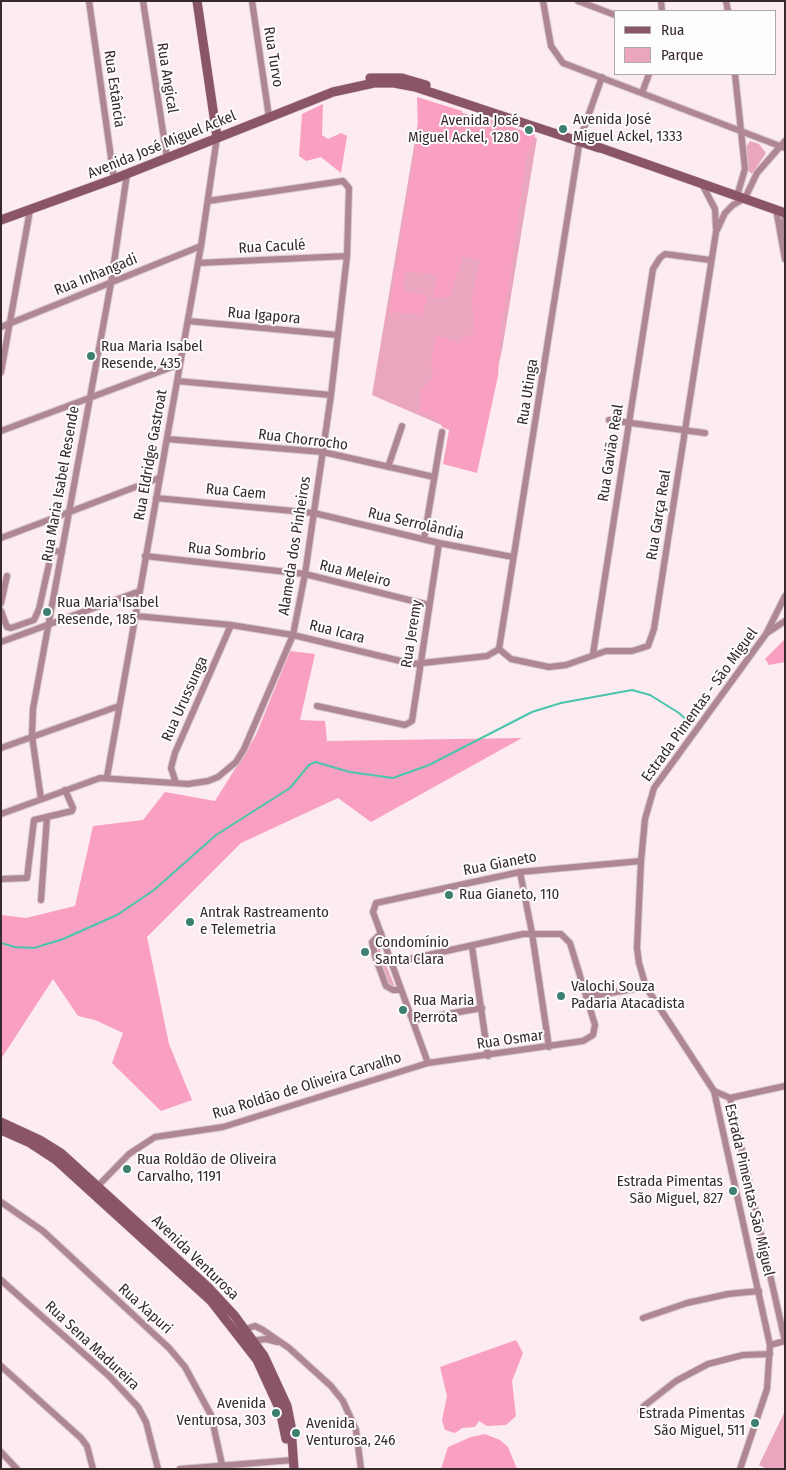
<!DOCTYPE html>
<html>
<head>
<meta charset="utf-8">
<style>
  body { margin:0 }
  #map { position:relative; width:786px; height:1470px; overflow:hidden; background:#fcebf0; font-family:"Fira Sans Condensed",sans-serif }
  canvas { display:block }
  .frame { position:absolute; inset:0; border:2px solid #38292e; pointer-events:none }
  .legend { position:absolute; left:614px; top:10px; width:162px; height:65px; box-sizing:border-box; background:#fdfdfd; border:1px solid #aea8aa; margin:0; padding:6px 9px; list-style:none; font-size:15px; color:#38292e }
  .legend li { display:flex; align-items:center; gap:10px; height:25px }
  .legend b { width:25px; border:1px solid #aea8aa }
</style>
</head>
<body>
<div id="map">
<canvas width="786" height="1470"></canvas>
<div class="frame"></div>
<ul class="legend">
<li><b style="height:6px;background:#8a5469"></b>Rua</li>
<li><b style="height:14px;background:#eba6bf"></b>Parque</li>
</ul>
</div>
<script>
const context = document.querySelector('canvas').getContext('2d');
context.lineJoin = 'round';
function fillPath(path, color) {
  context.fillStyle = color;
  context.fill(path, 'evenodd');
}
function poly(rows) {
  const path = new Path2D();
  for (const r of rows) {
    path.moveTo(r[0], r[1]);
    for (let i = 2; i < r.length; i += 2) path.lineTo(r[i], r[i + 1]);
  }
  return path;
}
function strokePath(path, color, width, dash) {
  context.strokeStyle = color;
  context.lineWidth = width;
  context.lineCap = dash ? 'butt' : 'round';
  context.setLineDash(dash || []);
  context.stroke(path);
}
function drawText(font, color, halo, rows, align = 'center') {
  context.font = font + ' "Fira Sans Condensed",sans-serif';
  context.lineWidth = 4;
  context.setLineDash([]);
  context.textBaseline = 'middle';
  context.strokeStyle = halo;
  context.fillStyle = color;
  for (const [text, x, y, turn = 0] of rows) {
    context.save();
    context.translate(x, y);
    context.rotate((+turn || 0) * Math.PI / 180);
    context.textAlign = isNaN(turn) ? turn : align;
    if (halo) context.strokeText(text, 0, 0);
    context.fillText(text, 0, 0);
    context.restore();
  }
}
fillPath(poly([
  [422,99,537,138,502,350,481,442,372,395],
  [750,141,759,144,766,153,752,174,748,171,746,147],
  [376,940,395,987,388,984,373,947],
  [785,1411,785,1469,767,1469,759,1465]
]), '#eba6bf');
fillPath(poly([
  [417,97,462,111,461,125,487,129,490,119,535,135,526,159,510,278,501,327,498,376,477,473,443,464,449,430,442,427,441,422,420,411,420,393,433,376,431,361,437,335,457,343,474,332,472,297,480,261,463,256,449,297,432,297,438,275,405,271,403,291,428,295,422,315,389,312,418,134],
  [323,104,322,135,328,139,341,133,347,136,341,173,321,157,306,161,299,156,302,114],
  [785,639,785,662,769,665,765,659],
  [290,651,315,654,300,720,325,721,327,741,522,738,371,822,338,798,241,843,147,937,169,1044,192,1100,161,1111,112,1063,123,1033,95,1020,78,1016,53,979,1,1059,1,915,26,918,75,906,93,826,143,820,165,792,215,801,256,735],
  [516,1340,523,1353,512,1381,516,1416,506,1425,487,1426,479,1421,475,1427,462,1428,455,1433,445,1430,442,1420,447,1396,440,1367],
  [485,1434,500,1440,508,1447,517,1469,441,1469,448,1447,471,1437]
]), '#f99fc1');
strokePath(poly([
  [1,943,15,947,34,948,63,939,117,915,154,890,216,835,290,788,309,765,315,762,350,772,393,778,429,765,532,712,561,703,632,690,650,695,679,713,692,725]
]), '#4ac5ac', 2);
const street = poly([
  [89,1,114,179],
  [143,1,167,158],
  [252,1,269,117],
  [543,1,551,46,563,63,785,148],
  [578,1,615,15],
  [661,1,662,11],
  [726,1,728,11],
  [735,74,745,169,737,196],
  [642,93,649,74],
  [702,184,715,209,716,228],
  [776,209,785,259],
  [782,234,785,217],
  [198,263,347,256],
  [188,321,338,335],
  [1,327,201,246],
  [1,372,30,210],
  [177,381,331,395],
  [609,420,705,433],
  [1,431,180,364],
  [167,439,323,452,434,477],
  [388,467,402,426],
  [156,498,314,513,439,543,513,557],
  [1,538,159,478],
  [424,539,442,432],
  [145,556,305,574,429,605],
  [1,603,7,576],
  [1,611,7,627,11,628,34,620,39,609,51,555,54,551,62,552],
  [136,616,231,625,293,635,413,664,487,656,499,649],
  [767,633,785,621],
  [1,642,140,591],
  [499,649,511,659,549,667,566,665,606,651,632,651,648,646,654,629,716,232,725,213,733,205,745,198,757,173,785,141],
  [499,649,580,139,602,77],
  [593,654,653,269,660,258,665,254,710,260],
  [317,706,405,725,412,721,439,543],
  [1,748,119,706],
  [107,777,201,246,217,137],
  [176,783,171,768,175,753,231,625],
  [41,799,32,736,33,709,111,283,127,174],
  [1,814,100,778,188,784,208,781,218,777,236,762,244,749,293,635,305,574,331,395,347,256,349,188,343,181,208,201],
  [520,872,532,933,549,1047],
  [1,879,27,878,34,820,72,811,73,808,65,790],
  [41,900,47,817],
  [381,933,372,942,375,956,386,986,393,990,401,990],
  [472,947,488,1056],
  [586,997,646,987],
  [413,1020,482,1008],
  [428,1063,373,912,376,903,520,872,641,861],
  [714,1091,730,1098],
  [730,1098,785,1341],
  [730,1098,785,1086],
  [95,1189,129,1154,155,1137,223,1127,428,1063,583,1041,593,1035,595,1025,570,943,561,934,523,934,392,963],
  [1,1202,43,1231,169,1348,185,1367,211,1415,223,1469],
  [1,1280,110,1377,138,1407,146,1422,158,1469],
  [643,1318,687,1303,728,1294,759,1291],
  [242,1330,255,1326,263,1330,289,1348,331,1386,343,1401,356,1430,361,1469],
  [250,1341,266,1339,277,1342],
  [770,1345,785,1341],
  [1,1366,81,1438,87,1446,93,1469],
  [641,1411,644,1406,676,1381,708,1364,743,1355,770,1354],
  [1,1452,17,1469],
  [180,1469,293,1460],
  [740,1469,767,1389,770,1345,714,1091,646,987,639,963,637,948,641,861,645,819,654,788,766,634,785,596]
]);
const secondary = poly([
  [197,1,217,137],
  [370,78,402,78,426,85],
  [595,146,785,213],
  [1,220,114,179,333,92,374,83,394,83,415,87,599,148],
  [1,1122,40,1140,61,1153,208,1287,234,1315,264,1356,287,1406,291,1426,294,1469],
  [1,1130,30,1143,56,1160,211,1301,257,1360,280,1410,286,1439]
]);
strokePath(street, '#d9c8cd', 8);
strokePath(secondary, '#d9c8cd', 10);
strokePath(street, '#ae8694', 6);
strokePath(secondary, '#8a5469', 9);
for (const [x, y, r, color] of [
  [563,129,5,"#3d7f71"],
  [529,130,5,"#3d7f71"],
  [91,356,5,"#3d7f71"],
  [47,612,5,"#3d7f71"],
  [449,895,5,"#3d7f71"],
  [190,922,5,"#3d7f71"],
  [365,952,5,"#3d7f71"],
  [561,996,5,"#3d7f71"],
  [403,1010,5,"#3d7f71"],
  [127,1169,5,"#3d7f71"],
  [733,1191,5,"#3d7f71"],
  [276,1413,5,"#3d7f71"],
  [755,1423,5,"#3d7f71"],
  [296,1433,5,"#3d7f71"]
]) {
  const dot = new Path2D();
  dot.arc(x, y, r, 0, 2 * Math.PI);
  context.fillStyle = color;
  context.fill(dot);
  strokePath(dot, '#fdfdfd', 2);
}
drawText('15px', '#38292e', '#fdfdfd', [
  ["Rua Turvo",273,57,81],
  ["Rua Angical",167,78,81],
  ["Rua Estância",114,89,82],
  ["Avenida José Miguel Ackel",162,145,-22],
  ["Rua Caculé",272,247,-3],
  ["Rua Inhangadi",96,275,-22],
  ["Rua Igapora",264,316,5],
  ["Rua Utinga",528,392,-81],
  ["Rua Chorrocho",303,440,7],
  ["Rua Gavião Real",611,453,-81],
  ["Rua Eldridge Gastroat",151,455,-80],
  ["Rua Maria Isabel Resende",61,484,-80],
  ["Rua Caem",236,492,5],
  ["Rua Garça Real",659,515,-81],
  ["Rua Serrolândia",416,524,13],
  ["Alameda dos Pinheiros",295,546,-81],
  ["Rua Sombrio",227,552,6],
  ["Rua Meleiro",355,574,14],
  ["Rua Icara",337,632,14],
  ["Rua Jeremy",412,634,-81],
  ["Rua Urussunga",185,699,-66],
  ["Estrada Pimentas - São Miguel",700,705,-54],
  ["Rua Gianeto",500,864,-11],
  ["Rua Osmar",510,1040,-8],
  ["Rua Roldão de Oliveira Carvalho",307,1086,-17],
  ["Estrada Pimentas São Miguel",749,1190,77],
  ["Avenida Venturosa",195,1258,44],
  ["Rua Xapuri",145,1309,42],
  ["Rua Sena Madureira",92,1346,43]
]);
drawText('15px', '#38292e', '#fdfdfd', [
  ["Avenida José",573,120],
  ["Miguel Ackel, 1333",573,137],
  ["Avenida José",519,121,"right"],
  ["Miguel Ackel, 1280",519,138,"right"],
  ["Rua Maria Isabel",101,347],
  ["Resende, 435",101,364],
  ["Rua Maria Isabel",57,603],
  ["Resende, 185",57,620],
  ["Rua Gianeto, 110",459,895],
  ["Antrak Rastreamento",200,913],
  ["e Telemetria",200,930],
  ["Condomínio",375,943],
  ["Santa Clara",375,960],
  ["Valochi Souza",571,987],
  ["Padaria Atacadista",571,1004],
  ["Rua Maria",413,1001],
  ["Perrota",413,1018],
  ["Rua Roldão de Oliveira",137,1160],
  ["Carvalho, 1191",137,1177],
  ["Estrada Pimentas",723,1182,"right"],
  ["São Miguel, 827",723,1199,"right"],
  ["Avenida",266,1404,"right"],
  ["Venturosa, 303",266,1421,"right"],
  ["Estrada Pimentas",745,1414,"right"],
  ["São Miguel, 511",745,1431,"right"],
  ["Avenida",306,1424],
  ["Venturosa, 246",306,1441]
], 'left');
</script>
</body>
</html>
